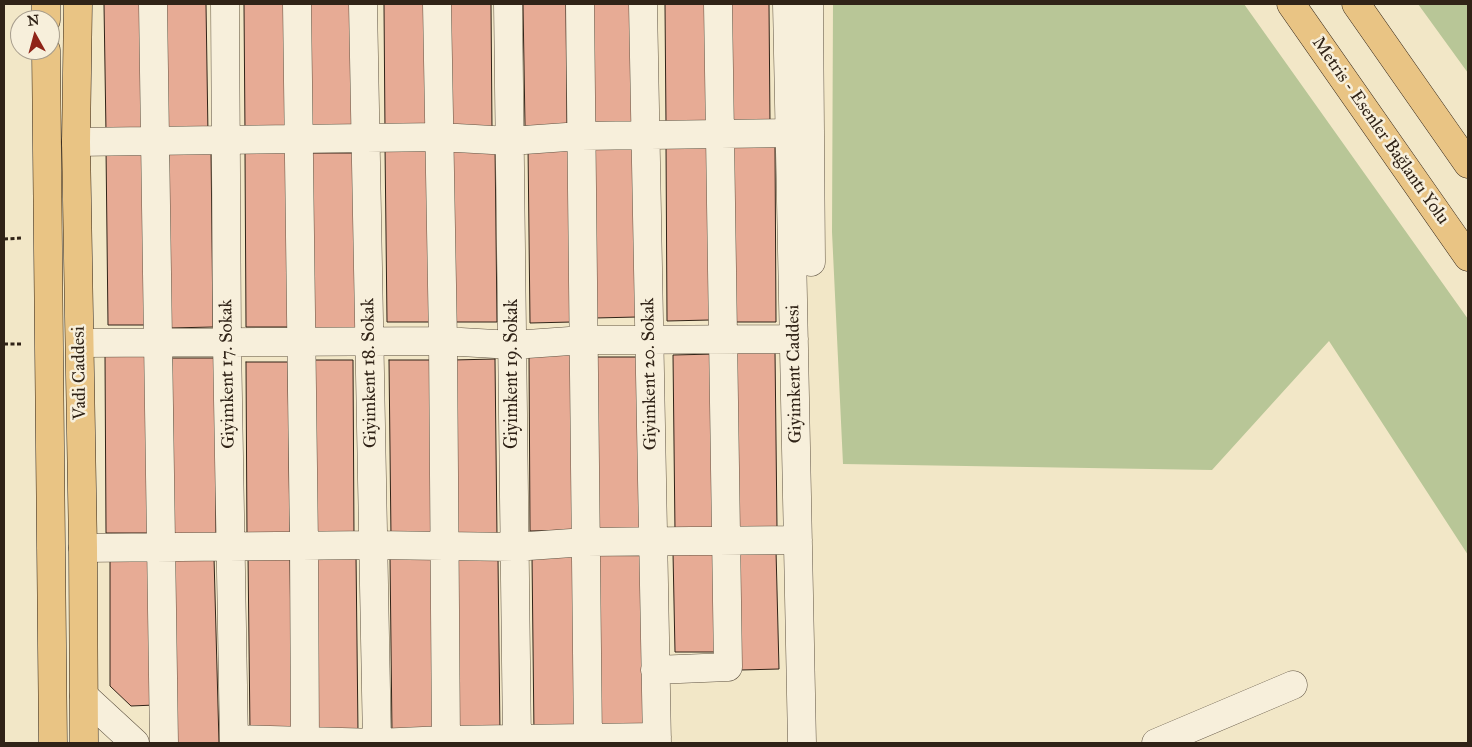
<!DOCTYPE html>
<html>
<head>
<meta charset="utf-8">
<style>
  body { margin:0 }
  #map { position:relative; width:1472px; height:747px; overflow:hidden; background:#f2e7c7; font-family:"IM FELL Great Primer",serif }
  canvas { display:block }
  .frame { position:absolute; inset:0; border:5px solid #302317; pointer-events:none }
  .north { position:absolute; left:10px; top:10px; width:50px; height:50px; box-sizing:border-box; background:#f7efdb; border:1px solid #a79d8d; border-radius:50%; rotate:353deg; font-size:14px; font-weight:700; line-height:20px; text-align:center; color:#302317 }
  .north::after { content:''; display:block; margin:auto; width:18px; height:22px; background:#8f2418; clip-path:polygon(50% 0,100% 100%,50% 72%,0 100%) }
</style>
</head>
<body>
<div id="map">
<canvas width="1472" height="747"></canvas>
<div class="frame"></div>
<div class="north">N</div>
</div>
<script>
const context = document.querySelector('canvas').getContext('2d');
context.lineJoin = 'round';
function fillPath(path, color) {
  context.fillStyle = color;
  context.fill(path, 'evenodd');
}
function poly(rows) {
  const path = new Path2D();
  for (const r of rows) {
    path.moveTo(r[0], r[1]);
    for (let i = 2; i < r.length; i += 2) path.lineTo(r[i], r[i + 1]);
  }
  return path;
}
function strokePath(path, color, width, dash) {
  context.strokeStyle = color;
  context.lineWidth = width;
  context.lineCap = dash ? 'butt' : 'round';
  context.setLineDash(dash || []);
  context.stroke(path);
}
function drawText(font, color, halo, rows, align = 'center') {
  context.font = font + ' "IM FELL Great Primer",serif';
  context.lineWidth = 5;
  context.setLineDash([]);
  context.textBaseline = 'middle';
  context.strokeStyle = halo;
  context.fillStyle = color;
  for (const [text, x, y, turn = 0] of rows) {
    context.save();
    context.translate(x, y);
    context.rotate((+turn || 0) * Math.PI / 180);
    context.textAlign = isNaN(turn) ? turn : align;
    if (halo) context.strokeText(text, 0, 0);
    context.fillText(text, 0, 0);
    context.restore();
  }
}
fillPath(poly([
  [833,4,1244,4,1468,319,1468,555,1329,341,1212,470,843,464,832,232],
  [1418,4,1468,4,1468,73]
]), '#b8c697');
const building = poly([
  [104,4,147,4,148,133,106,133,104,4],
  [164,4,206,4,208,135,165,135,164,4],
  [244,4,286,4,287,134,245,134,244,4],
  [310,4,352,4,353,137,311,137,310,4],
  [384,4,427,4,428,132,385,133,384,4],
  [449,4,491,4,492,129,450,129,449,4],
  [523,4,566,4,567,126,525,126,523,4],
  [589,4,632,4,633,124,591,125,589,4],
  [665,4,707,4,708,125,666,125,665,4],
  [727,4,769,4,770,123,728,123,727,4],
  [635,140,637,317,595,318,593,141,635,140],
  [666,143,708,143,710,320,667,321,666,143],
  [385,145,428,145,430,322,387,322,385,145],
  [453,145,495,145,497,322,454,322,453,145],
  [571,145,572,322,530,323,528,146,571,145],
  [732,145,775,145,776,322,734,322,732,145],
  [106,148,148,148,150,325,108,325,106,148],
  [169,150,211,150,213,327,170,328,169,150],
  [245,150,287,150,289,327,246,327,245,150],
  [312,153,354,153,356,330,314,331,312,153],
  [775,350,777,528,735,528,733,351,775,350],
  [571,353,573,530,530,531,529,354,571,353],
  [715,354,717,532,675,532,673,355,715,354],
  [148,355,149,533,106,533,105,356,148,355],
  [596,357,639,357,641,534,598,534,596,357],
  [172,358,215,358,216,535,174,535,172,358],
  [495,359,497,536,455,537,453,360,495,359],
  [310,360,353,360,354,537,312,538,310,360],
  [389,360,431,360,433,537,391,538,389,360],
  [246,362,288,362,290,539,247,539,246,362],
  [776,550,779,669,741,670,738,551,776,550],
  [713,552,715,652,675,652,673,553,713,552],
  [641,553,643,731,600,731,599,554,641,553],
  [248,554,290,554,292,731,250,732,248,554],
  [314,555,356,555,358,732,316,733,314,555],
  [110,556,150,556,155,705,131,706,110,686,110,556],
  [432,556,434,733,392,734,390,557,432,556],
  [574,556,576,733,534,734,532,557,574,556],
  [214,557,219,743,176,743,173,560,214,557],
  [498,557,500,734,457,735,456,558,498,557]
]);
fillPath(building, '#e7ab95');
strokePath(building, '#302317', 1);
const minor = poly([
  [153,4,164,743],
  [225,4,227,342,234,743],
  [297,4,304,545,305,743],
  [363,4,377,743],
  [437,4,443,341,446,743],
  [508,4,517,743],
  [580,4,588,743],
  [643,4,657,743],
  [787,4,802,743],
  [809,4,811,262],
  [76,142,439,137,510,141,581,136,790,133],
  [80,343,443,341,513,345,584,340,794,339],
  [83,548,374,545,514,547,586,542,798,540],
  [655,670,728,667,718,4],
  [84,696,135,743],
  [234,739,377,743,446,740,657,737],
  [1156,743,1293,685]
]);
const major = poly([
  [46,4,46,20],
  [78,4,76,142,83,548,84,743],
  [46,50,53,743]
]);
const highway = poly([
  [1291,4,1468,257],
  [1356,4,1468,164]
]);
strokePath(minor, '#605443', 29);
strokePath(major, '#302317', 29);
strokePath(highway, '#302317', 29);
strokePath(poly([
  [4,239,23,238],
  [4,344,23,344]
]), '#302317', 3, [4, 2.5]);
strokePath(minor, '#f7efdb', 28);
strokePath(major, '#e9c484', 28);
strokePath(highway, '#e9c484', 28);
drawText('18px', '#302317', '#f7efdb', [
  ["Metris - Esenler Bağlantı Yolu",1380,131,55],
  ["Vadi Caddesi",80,373,-91],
  ["Giyimkent 18. Sokak",370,373,-91],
  ["Giyimkent 17. Sokak",228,374,-91],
  ["Giyimkent 19. Sokak",513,374,-90],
  ["Giyimkent 20. Sokak",650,374,-91],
  ["Giyimkent Caddesi",795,374,-91]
]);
</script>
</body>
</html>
